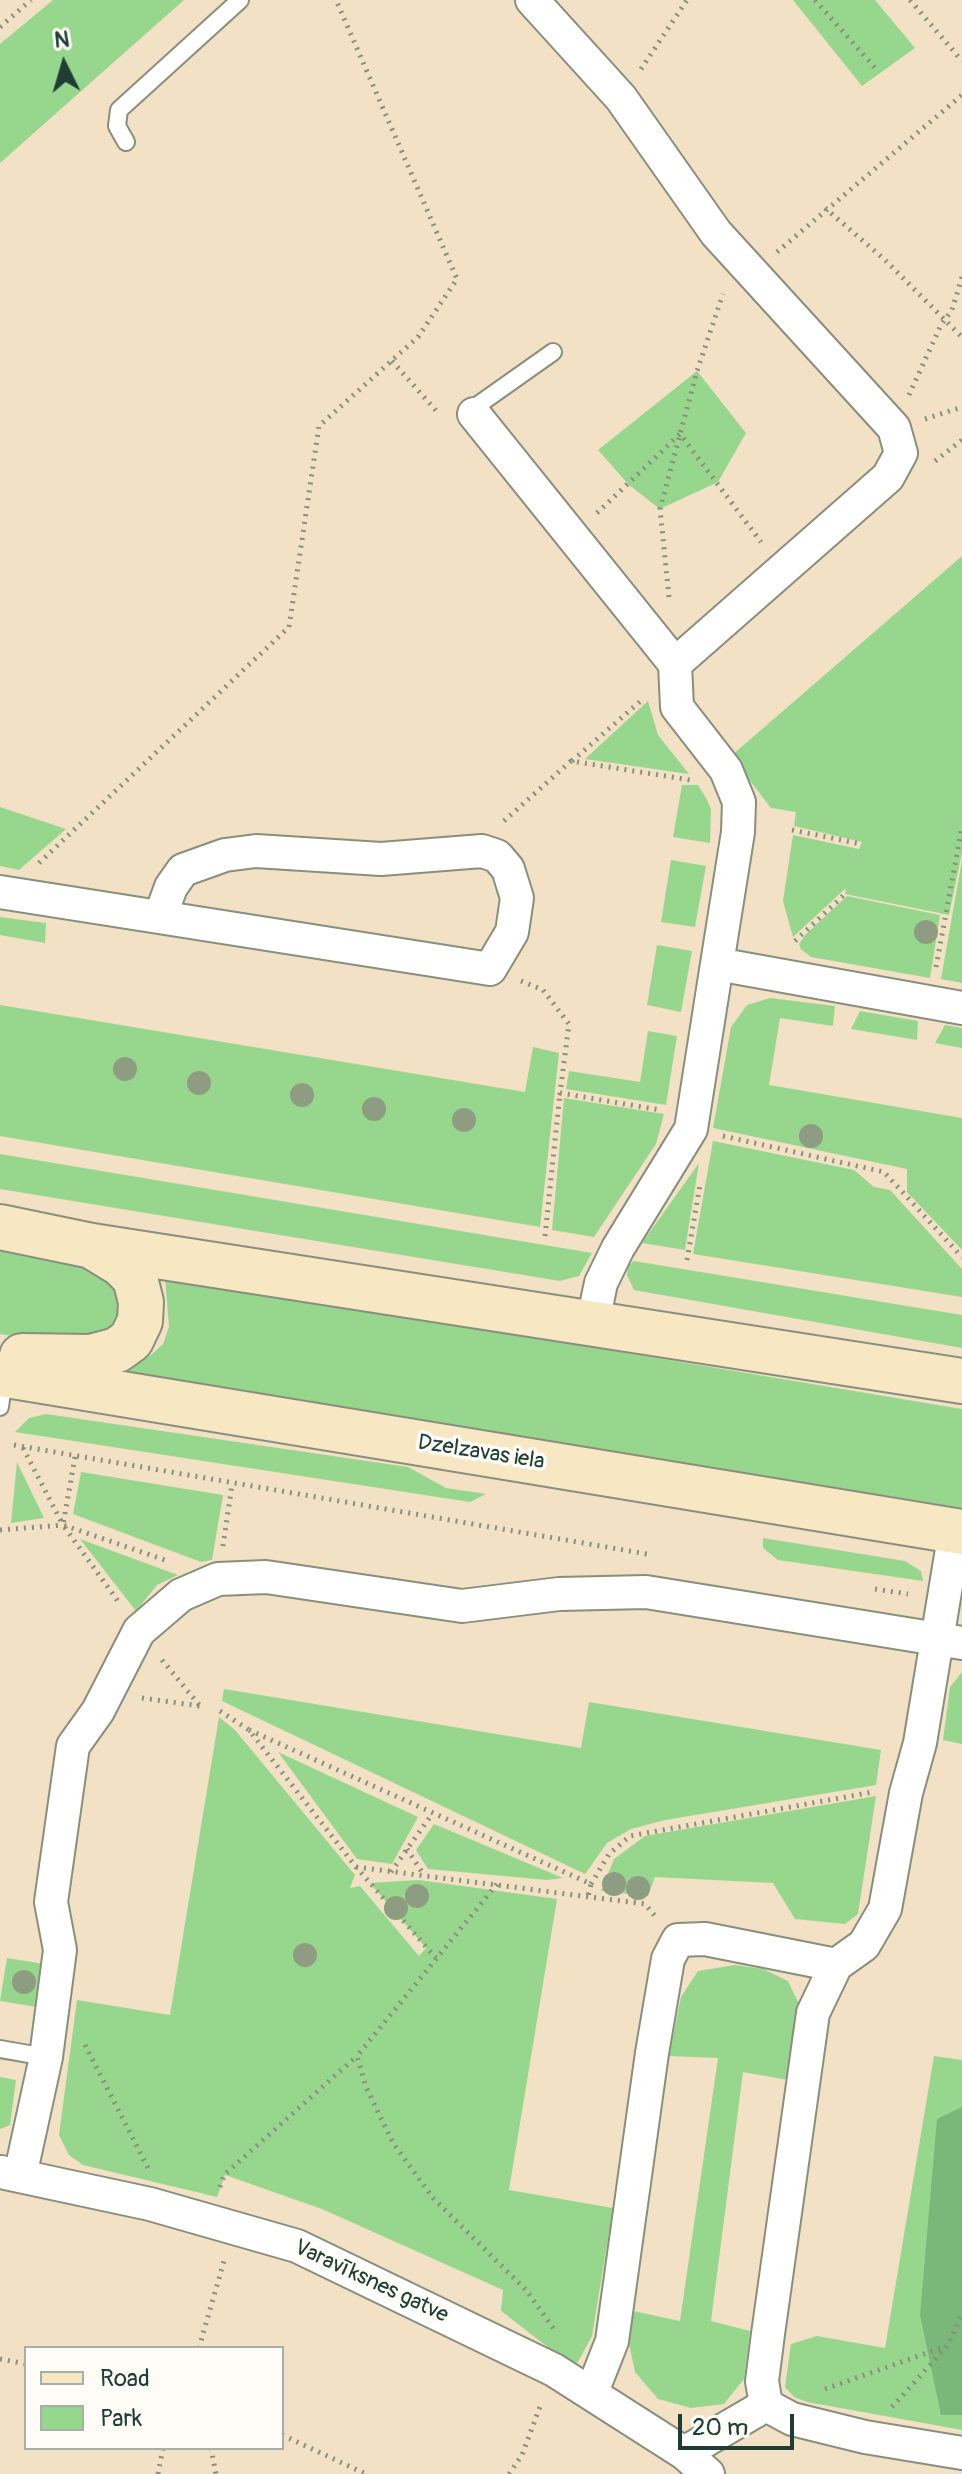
<!DOCTYPE html>
<html>
<head>
<meta charset="utf-8">
<style>
  body { margin:0 }
  #map { position:relative; width:962px; height:2474px; overflow:hidden; background:#f2e1c5; font-family:Pangolin,sans-serif }
  canvas { display:block }
  .legend { position:absolute; left:24px; top:2346px; width:260px; height:104px; box-sizing:border-box; background:#fdfcf7; border:2px solid #a4b0a9; margin:0; padding:10px 14px; list-style:none; font-size:24px; color:#1f3d34 }
  .legend li { display:flex; align-items:center; gap:16px; height:40px }
  .legend b { width:40px; border:2px solid #a4b0a9 }
  .north { position:absolute; left:24px; top:24px; width:80px; height:80px; -webkit-text-stroke:6px #fdfcf7; paint-order:stroke; rotate:355deg; font-size:22px; font-weight:700; line-height:32px; text-align:center; color:#1f3d34 }
  .north::after { content:''; display:block; margin:auto; width:28px; height:36px; background:#1f3d34; clip-path:polygon(50% 0,100% 100%,50% 72%,0 100%) }
  .scale { position:absolute; left:678px; top:2414px; width:116px; height:36px; box-sizing:border-box; border:4px solid #1f3d34; border-top:0; padding-left:10px; font-size:24px; line-height:28px; white-space:nowrap; color:#1f3d34; -webkit-text-stroke:6px #fdfcf7; paint-order:stroke }
</style>
</head>
<body>
<div id="map">
<canvas width="962" height="2474"></canvas>
<ul class="legend">
<li><b style="height:10px;background:#f8e7c3"></b>Road</li>
<li><b style="height:22px;background:#97d78d"></b>Park</li>
</ul>
<div class="north">N</div>
<div class="scale">20 m</div>
</div>
<script>
const context = document.querySelector('canvas').getContext('2d');
context.lineJoin = 'round';
function fillPath(path, color) {
  context.fillStyle = color;
  context.fill(path, 'evenodd');
}
function poly(rows) {
  const path = new Path2D();
  for (const r of rows) {
    path.moveTo(r[0], r[1]);
    for (let i = 2; i < r.length; i += 2) path.lineTo(r[i], r[i + 1]);
  }
  return path;
}
function strokePath(path, color, width, dash) {
  context.strokeStyle = color;
  context.lineWidth = width;
  context.lineCap = dash ? 'butt' : 'round';
  context.setLineDash(dash || []);
  context.stroke(path);
}
function drawText(font, color, halo, rows, align = 'center') {
  context.font = font + ' Pangolin,sans-serif';
  context.lineWidth = 7;
  context.setLineDash([]);
  context.textBaseline = 'middle';
  context.strokeStyle = halo;
  context.fillStyle = color;
  for (const [text, x, y, turn = 0] of rows) {
    context.save();
    context.translate(x, y);
    context.rotate((+turn || 0) * Math.PI / 180);
    context.textAlign = isNaN(turn) ? turn : align;
    if (halo) context.strokeText(text, 0, 0);
    context.fillText(text, 0, 0);
    context.restore();
  }
}
fillPath(poly([
  [53,0,184,0,0,163,0,44],
  [793,0,875,0,915,48,862,86],
  [697,371,746,433,718,482,660,509,629,485,598,450],
  [962,556,962,853,949,915,845,894,846,888,793,937,783,901,793,835,859,849,862,842,794,826,796,812,771,808,731,756],
  [648,701,658,735,689,774,585,759],
  [682,785,698,785,706,798,711,809,710,843,673,837],
  [0,807,66,829,19,870,0,866],
  [671,860,706,866,695,927,661,922],
  [962,860,962,983,941,979],
  [847,896,940,915,930,978,811,957,801,949,799,944,806,934],
  [0,917,46,923,45,943,0,935],
  [657,945,692,951,681,1012,647,1005],
  [770,998,835,1006,833,1026,780,1018,769,1085,962,1118,962,1250,907,1192,907,1169,713,1128,731,1027,747,1005],
  [0,1005,525,1092,533,1047,559,1053,540,1227,0,1136],
  [860,1011,918,1021,917,1040,851,1029],
  [945,1025,962,1028,962,1048,935,1043],
  [648,1031,677,1036,666,1105,566,1089,569,1071,640,1082],
  [564,1098,664,1114,656,1144,594,1237,552,1230],
  [713,1141,854,1170,874,1187,890,1190,962,1269,962,1297,693,1254],
  [0,1154,592,1253,579,1276,560,1281,0,1189],
  [699,1163,685,1250,642,1243],
  [0,1249,95,1265,119,1282,122,1325,66,1345,0,1334],
  [634,1261,962,1315,962,1348,634,1290,627,1275,628,1266],
  [165,1276,962,1409,962,1508,97,1368,133,1363,151,1355,163,1344,169,1327],
  [46,1414,408,1467,446,1488,486,1494,470,1502,15,1432,29,1418],
  [17,1462,44,1518,11,1523],
  [81,1472,223,1495,212,1560,201,1562,73,1514],
  [763,1538,905,1561,921,1571,923,1581,778,1560,763,1548],
  [80,1539,178,1575,157,1585,136,1611],
  [962,1672,962,1744,943,1740,950,1687],
  [224,1689,581,1748,589,1702,881,1750,876,1785,665,1820,631,1829,607,1843,585,1874,222,1701],
  [219,1717,235,1730,355,1875,350,1888,360,1886,419,1956,426,1948,370,1883,419,1880,557,1899,509,2190,613,2208,592,2336,578,2362,571,2365,501,2311,503,2290,322,2209,225,2175,217,2197,83,2165,69,2155,59,2135,77,2000,170,2015],
  [278,1752,418,1817,392,1864,357,1859],
  [876,1796,858,1914,845,1924,795,1919,773,1883,655,1877,648,1896,601,1891,614,1859,645,1836],
  [434,1824,563,1878,547,1880,428,1869,416,1850],
  [7,1958,44,1964,37,2007,0,2001],
  [735,1965,763,1969,788,1981,801,2008,788,2080,743,2072,711,2321,750,2331,744,2379,724,2404,691,2408,658,2399,635,2372,628,2339,633,2311,680,2321,718,2058,669,2056,681,1997,698,1971],
  [934,2056,962,2060,962,2430,807,2402,794,2397,785,2387,791,2344,817,2336,885,2348],
  [0,2077,16,2080,10,2125,0,2129]
]), '#97d78d');
fillPath(poly([
  [962,2107,962,2415,941,2415,920,2315,937,2119]
]), '#79b878');
const lane = poly([
  [126,142,117,126,119,110,240,0],
  [474,414,478,405,553,352],
  [0,1407,4,1377],
  [0,2049,46,2057]
]);
const street = poly([
  [532,0,621,98,716,233,894,428,901,453,888,477,675,664],
  [474,414,675,664,677,707,726,770,739,802,738,832,717,964],
  [0,892,490,969,512,932,517,898,508,869,497,856,482,851,381,859,256,851,225,855,183,870,171,887,160,917],
  [592,1326,601,1283,618,1248,691,1129,717,964,962,1008],
  [1,2172,150,2204,297,2246,554,2370,684,2453,708,2474],
  [20,2176,46,2057,60,1950,51,1902,73,1746,98,1711,139,1631,181,1595,218,1579,266,1577,462,1606,559,1594,646,1592,962,1643],
  [592,2392,612,2341,652,2053,668,1959,678,1940,705,1939,836,1965],
  [766,2405,762,2381,768,2334,813,2013,836,1965,864,1945,885,1909,906,1793,920,1743,955,1531],
  [684,2453,766,2405,792,2419,865,2437,962,2453]
]);
const secondary = poly([
  [0,1227,92,1246,962,1381],
  [22,1356,91,1357,117,1350,131,1340,140,1321,141,1302,135,1278,121,1264,93,1247],
  [0,1374,962,1532]
]);
strokePath(lane, '#888f7c', 20);
strokePath(street, '#888f7c', 36);
strokePath(secondary, '#888f7c', 48);
strokePath(poly([
  [815,0,876,69],
  [910,0,962,61],
  [0,27,31,0],
  [641,69,687,0],
  [825,208,884,259,962,337],
  [777,252,962,95],
  [392,361,439,414],
  [909,395,941,325,952,310,962,277],
  [925,419,962,407],
  [935,461,962,440],
  [597,513,680,434,761,542],
  [669,597,660,509,697,371,723,294],
  [572,761,643,699],
  [504,821,571,761,690,780],
  [792,830,861,844],
  [39,863,289,627,319,426,418,337,457,279,336,0],
  [795,941,845,894],
  [936,967,962,827],
  [521,981,543,990,569,1024,560,1093,660,1110],
  [723,1136,884,1172,962,1257],
  [545,1236,560,1093],
  [687,1260,700,1185],
  [14,1445,647,1554],
  [23,1448,63,1525,168,1561],
  [75,1457,63,1525,120,1604],
  [0,1530,63,1525],
  [223,1546,232,1485],
  [875,1589,908,1594],
  [162,1660,201,1707],
  [142,1698,200,1706],
  [220,1711,249,1730,356,1867,436,1958],
  [249,1730,591,1884,588,1896],
  [407,1849,424,1875],
  [356,1867,645,1904,655,1916],
  [391,1872,432,1814],
  [497,1884,357,2056,366,2087,393,2143,433,2198,526,2290,554,2329],
  [591,1884,609,1854,630,1836,873,1792],
  [85,2045,148,2168],
  [220,2187,224,2175,357,2056],
  [199,2348,224,2261],
  [0,2359,26,2364],
  [825,2389,944,2347],
  [892,2407,947,2346,962,2315],
  [282,2435,366,2474],
  [211,2448,216,2474],
  [158,2474,163,2448],
  [509,2474,522,2455,541,2404]
]), '#888f7c', 5, [2, 6]);
strokePath(lane, '#fff', 16);
strokePath(street, '#fff', 32);
strokePath(secondary, '#f8e7c3', 44);
context.fillStyle = '#8e9c81';
for (const [x, y] of [
  [926,932],
  [125,1069],
  [199,1083],
  [302,1095],
  [374,1109],
  [464,1120],
  [811,1136],
  [614,1884],
  [638,1888],
  [417,1896],
  [396,1908],
  [305,1955],
  [24,1982]
]) {
  context.beginPath();
  context.arc(x, y, 12, 0, 2 * Math.PI);
  context.fill();
}
drawText('22px', '#1f3d34', '#fdfcf7', [
  ["Dzelzavas iela",481,1453,9],
  ["Varavīksnes gatve",371,2282,25]
]);
</script>
</body>
</html>
